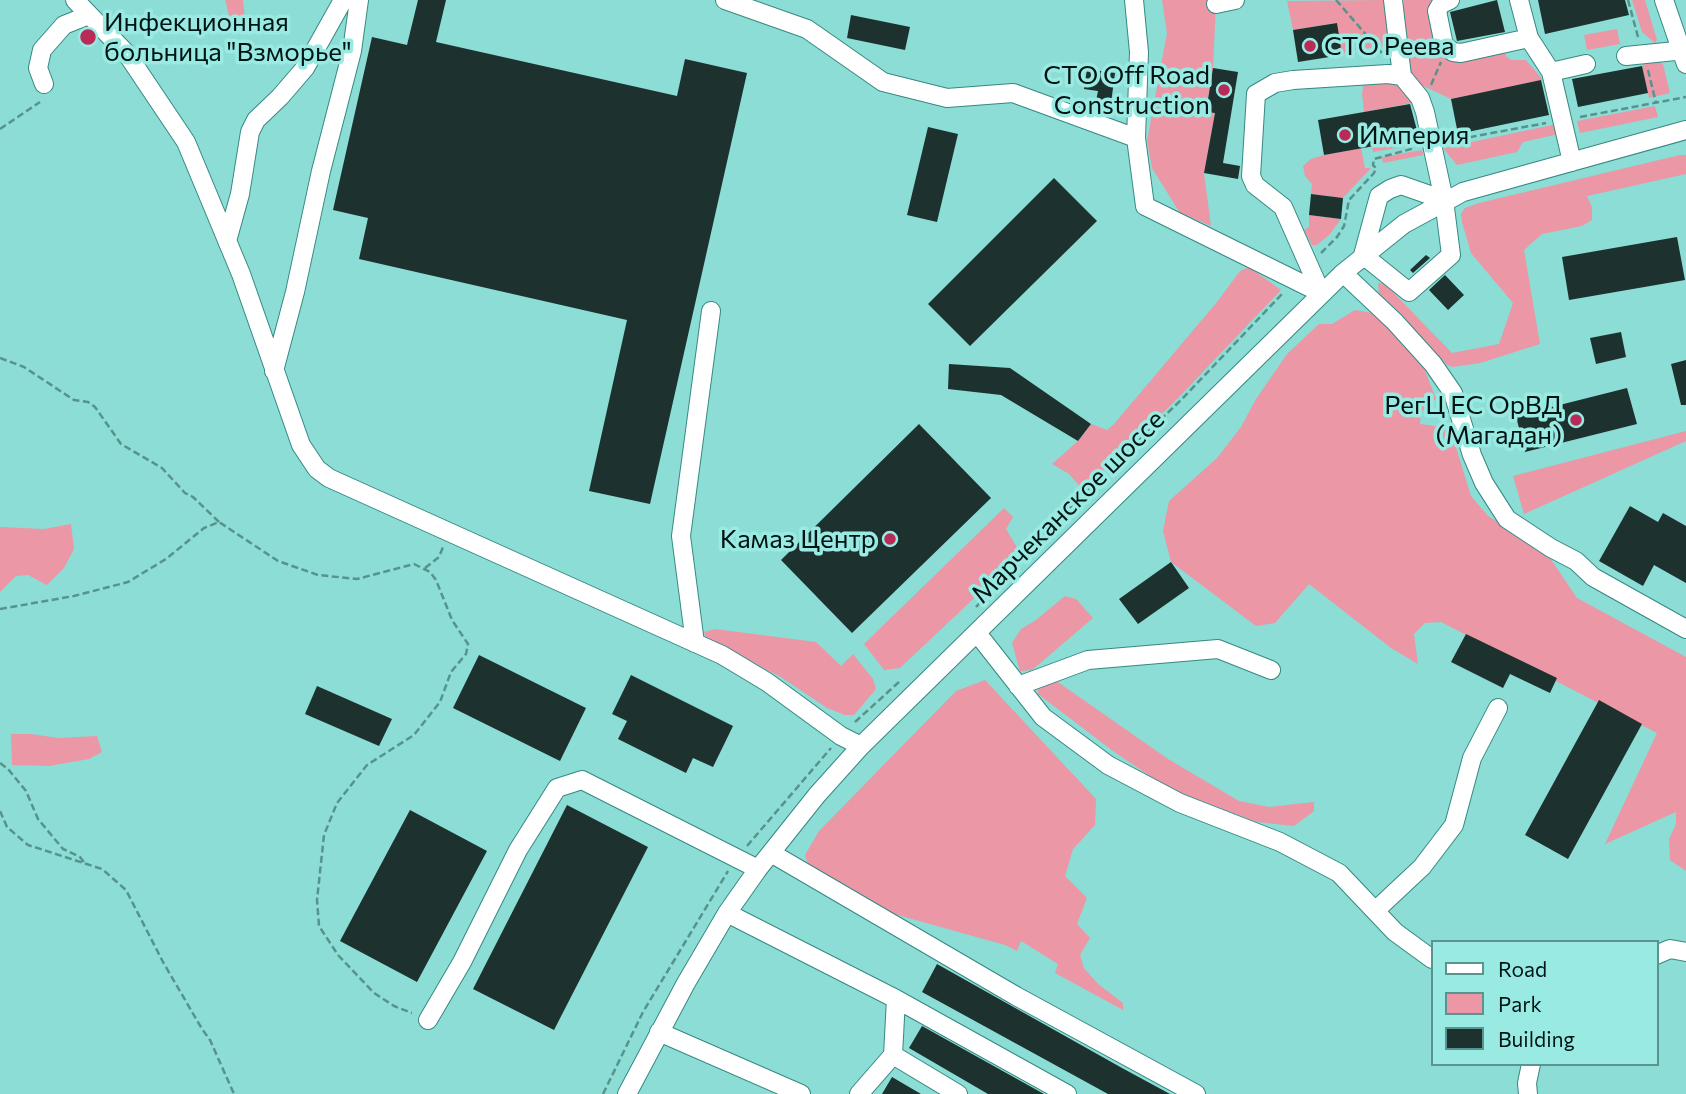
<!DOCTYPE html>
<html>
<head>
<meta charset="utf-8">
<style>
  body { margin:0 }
  #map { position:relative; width:1686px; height:1094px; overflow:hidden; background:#8bddd5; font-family:Commissioner,sans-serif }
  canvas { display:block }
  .legend { position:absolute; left:1431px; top:940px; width:228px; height:126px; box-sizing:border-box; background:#98eae2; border:2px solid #5b948f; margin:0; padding:9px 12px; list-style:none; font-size:21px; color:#001413 }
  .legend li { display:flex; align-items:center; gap:14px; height:35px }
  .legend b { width:35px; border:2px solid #5b948f }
</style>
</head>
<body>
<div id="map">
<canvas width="1686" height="1094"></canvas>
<ul class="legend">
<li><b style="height:9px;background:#fff"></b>Road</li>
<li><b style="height:19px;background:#eb97a6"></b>Park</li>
<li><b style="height:19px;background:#1d312f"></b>Building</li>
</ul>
</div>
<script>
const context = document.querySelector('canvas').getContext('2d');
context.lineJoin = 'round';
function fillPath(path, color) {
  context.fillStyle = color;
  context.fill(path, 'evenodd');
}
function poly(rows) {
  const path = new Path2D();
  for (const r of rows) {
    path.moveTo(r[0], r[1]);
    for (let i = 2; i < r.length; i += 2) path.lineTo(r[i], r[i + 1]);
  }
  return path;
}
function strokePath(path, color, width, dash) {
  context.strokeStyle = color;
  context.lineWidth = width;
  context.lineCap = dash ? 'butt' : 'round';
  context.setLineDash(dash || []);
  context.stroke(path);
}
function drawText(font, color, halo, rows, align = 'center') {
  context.font = font + ' Commissioner,sans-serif';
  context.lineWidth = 7;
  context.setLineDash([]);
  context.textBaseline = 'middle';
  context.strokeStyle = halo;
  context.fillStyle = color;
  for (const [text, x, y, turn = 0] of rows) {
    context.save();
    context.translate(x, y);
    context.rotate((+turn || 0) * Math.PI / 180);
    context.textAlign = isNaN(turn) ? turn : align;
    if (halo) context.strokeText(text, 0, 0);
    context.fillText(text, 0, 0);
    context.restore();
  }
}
fillPath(poly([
  [225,0,243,0,245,19,230,19],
  [1162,0,1213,0,1216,4,1213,68,1206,111,1215,113,1204,173,1211,226,1180,213,1152,168,1147,141,1167,33],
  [1383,0,1386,4,1392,56,1387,57,1386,46,1347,51,1342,55,1336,23,1293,30,1287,1],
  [1404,0,1432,0,1440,46,1504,49,1506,56,1511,60,1526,60,1543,80,1451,99,1417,83,1408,66,1403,20],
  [1632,0,1645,0,1657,40,1655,43,1642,32],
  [1617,29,1620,44,1587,50,1584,35],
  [1658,61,1663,64,1670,93,1649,98,1642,65],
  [1384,81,1402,87,1410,94,1412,103,1364,112,1362,93,1364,83],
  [1655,106,1658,117,1580,133,1577,121],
  [1557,124,1559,134,1523,142,1517,152,1457,165,1443,148],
  [1419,138,1420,144,1373,152,1372,146],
  [1361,148,1365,168,1371,168,1343,198,1311,194,1312,184,1305,176,1303,166,1311,159,1324,155],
  [1422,150,1423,155,1383,163,1382,157],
  [1680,155,1686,155,1686,174,1587,196,1592,207,1592,220,1582,226,1542,234,1524,250,1540,344,1480,363,1453,367,1447,365,1379,294,1378,283,1385,284,1452,353,1499,344,1513,303,1471,253,1462,222,1461,214,1465,208,1479,203],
  [1309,215,1341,219,1330,234,1317,245,1312,245,1304,230,1309,227],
  [1249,267,1281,290,1178,398,1083,490,1069,474,1052,464,1078,441,1091,424,1107,430,1114,424,1217,302,1240,271],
  [1355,310,1373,313,1423,365,1436,399,1421,412,1420,424,1450,428,1471,496,1488,516,1546,552,1577,598,1686,657,1686,871,1670,860,1669,839,1676,824,1676,812,1605,844,1657,733,1441,622,1425,623,1414,634,1418,664,1391,648,1309,584,1275,623,1256,626,1171,562,1163,531,1169,501,1217,458,1241,427,1256,399,1287,354,1319,324,1332,324],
  [1686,431,1686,441,1524,514,1513,476],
  [1004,508,1013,517,1006,529,1021,554,900,668,884,670,864,644],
  [71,524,74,549,64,568,47,585,28,575,16,576,0,592,0,527,44,529],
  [1065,596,1076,599,1093,618,1032,670,1020,671,1012,643,1021,629,1036,620],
  [715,629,816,642,841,666,853,654,873,679,876,689,854,715,845,715,827,708,781,677,707,640,704,632],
  [985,680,1096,799,1095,825,1073,849,1065,876,1087,898,1077,924,1090,938,1080,955,1084,968,1098,984,1123,1003,1123,1010,1055,973,1058,964,1021,941,1017,951,1005,945,894,914,808,864,805,855,819,831,956,691],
  [1055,680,1168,759,1239,801,1269,807,1314,802,1314,811,1294,826,1257,822,1169,789,1113,751,1038,694,1038,684],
  [11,734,31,734,58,738,97,736,102,752,89,759,49,766,12,765]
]), '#eb97a6');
fillPath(poly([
  [418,0,446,0,436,42,677,96,685,59,747,73,650,504,589,491,627,320,359,259,368,218,333,210,372,37,407,45],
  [1497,0,1505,32,1457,41,1450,12],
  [1538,0,1625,0,1629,15,1545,34],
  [851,15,910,27,905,50,847,38],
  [1337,23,1342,55,1298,62,1293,30],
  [1642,66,1648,93,1578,107,1572,79],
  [1213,68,1238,72,1223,163,1240,166,1238,179,1204,173,1215,113,1206,112],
  [1087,69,1115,73,1111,103,1096,101,1098,91,1084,89],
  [1541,80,1549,115,1458,134,1451,99],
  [1410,104,1419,138,1324,155,1318,120],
  [928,127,958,134,937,222,907,215],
  [1054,178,1097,221,970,346,928,304],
  [1311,194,1343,198,1341,219,1309,215],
  [1677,237,1685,280,1569,300,1562,257],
  [1426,255,1430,258,1413,273,1410,270],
  [1445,275,1464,295,1448,310,1429,290],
  [1621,332,1626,357,1596,364,1590,338],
  [1686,360,1686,405,1681,405,1671,364],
  [949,364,1010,368,1091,424,1078,441,1001,395,948,389],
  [1627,388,1637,424,1525,452,1516,416],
  [919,424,991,498,852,633,781,560],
  [1630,506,1658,522,1663,513,1686,526,1686,583,1654,565,1643,586,1599,561],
  [1171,562,1189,588,1138,624,1119,599],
  [1466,634,1557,678,1550,693,1510,674,1503,688,1451,662],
  [479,655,586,708,560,761,453,708],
  [631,675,733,726,713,767,693,758,686,773,618,739,627,721,612,714],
  [317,686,392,719,379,746,305,714],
  [1599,700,1642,724,1568,859,1525,835],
  [567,805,648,847,554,1030,473,989],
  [410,810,487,851,417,982,340,941],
  [937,964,1122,1068,1170,1094,1108,1094,922,992],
  [922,1026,1044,1094,988,1094,909,1048],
  [892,1077,921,1094,882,1094]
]), '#1d312f');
const minor = poly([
  [75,0,127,54,186,142,241,274,301,445,317,469,329,478,722,655,767,682,841,736,861,746],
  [725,0,807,29,883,82,947,98,1013,93,1136,138],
  [1134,0,1139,52,1136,138,1145,206,1321,293],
  [1450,0,1441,4,1437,11,1444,45,1453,52,1461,53,1529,38],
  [1519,0,1529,38,1551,72,1572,162],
  [1664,0,1686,64],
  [1216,4,1235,0],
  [1626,56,1686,50],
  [1551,72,1586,64],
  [1402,76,1420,98,1425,112,1444,200,1451,255,1409,292,1363,255,1379,196,1390,189,1401,185,1444,200],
  [44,84,38,68,42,50,64,25,89,15],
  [227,241,240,194,250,132,256,120,280,97,305,68,343,0],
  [1343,273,1395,322,1433,364,1453,393,1472,455,1484,483,1507,519,1551,548,1576,561,1593,577,1686,629],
  [1321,293,1283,207,1255,185,1251,176,1256,94,1275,83,1293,80,1388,74,1402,76,1393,0],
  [274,371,295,292,321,171,352,51,359,0],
  [977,633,1043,717,1108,765,1180,803,1280,842,1339,873,1395,932,1432,959],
  [695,643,681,536,711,311],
  [1018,686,1088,660,1218,649,1271,670],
  [771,853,1016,996,1196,1094],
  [1375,911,1422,867,1454,825,1472,758,1498,708],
  [727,913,896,999,893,1055,958,1094],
  [1656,955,1670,949,1686,952],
  [896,999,1067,1094],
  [428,1020,462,962,518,850,557,788,582,780,758,869],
  [659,1032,801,1094],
  [627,1094,686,983,727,913,758,869,817,795,861,746,1343,273,1404,224,1463,192,1686,130],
  [859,1094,893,1055],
  [1528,1094,1527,1083,1531,1064]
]);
strokePath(minor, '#358982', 20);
strokePath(poly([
  [1336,0,1382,53],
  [1628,0,1638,37],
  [1648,70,1656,103],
  [1431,85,1441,62],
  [1580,117,1686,97],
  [0,129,40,102],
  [1449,141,1546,123],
  [1321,253,1337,237,1344,226,1349,200,1374,173,1376,168,1373,165,1374,159,1415,148],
  [0,358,24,367,74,400,88,402,95,407,121,444,162,468,185,493,193,497,219,522],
  [425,568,439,557,443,547],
  [976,607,1070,507,1182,399,1282,294],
  [0,609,74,596,128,582,166,559,204,528,219,522,278,561,318,575,357,579,414,564,430,572,436,580,452,620,468,644,466,654,451,672,440,702,414,735,367,765,337,803,324,835,317,900,319,926,338,955,374,993,394,1006,412,1013],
  [855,722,899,682],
  [0,763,8,769,26,791,38,819,63,849,80,857,86,865],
  [0,811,7,827,28,845,102,869,126,890,163,962,202,1029,210,1040,234,1094],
  [747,846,831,748],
  [603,1094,643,1012,728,871]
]), '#57938d', 2.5, [7, 3.5]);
strokePath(minor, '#fff', 18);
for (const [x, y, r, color] of [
  [88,37,9,"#b92a56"],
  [1310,46,7,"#b92a56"],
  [1224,90,7,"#b92a56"],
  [1345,135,7,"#b92a56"],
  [1576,420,7,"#b92a56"],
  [890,539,7,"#b92a56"]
]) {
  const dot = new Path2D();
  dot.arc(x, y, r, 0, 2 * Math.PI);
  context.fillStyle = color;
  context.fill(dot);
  strokePath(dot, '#98eae2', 2.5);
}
drawText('26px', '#001413', '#98eae2', [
  ["Инфекционная",104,22],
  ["больница \"Взморье\"",104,52],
  ["СТО Реева",1324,46],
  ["СТО Off Road",1210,75,"right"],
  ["Construction",1210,105,"right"],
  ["Империя",1359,135],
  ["РегЦ ЕС ОрВД",1562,405,"right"],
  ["(Магадан)",1562,435,"right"],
  ["Камаз Центр",876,539,"right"]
], 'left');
drawText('26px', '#001413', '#98eae2', [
  ["Марчеканское шоссе",1068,507,-45]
]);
</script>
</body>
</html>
